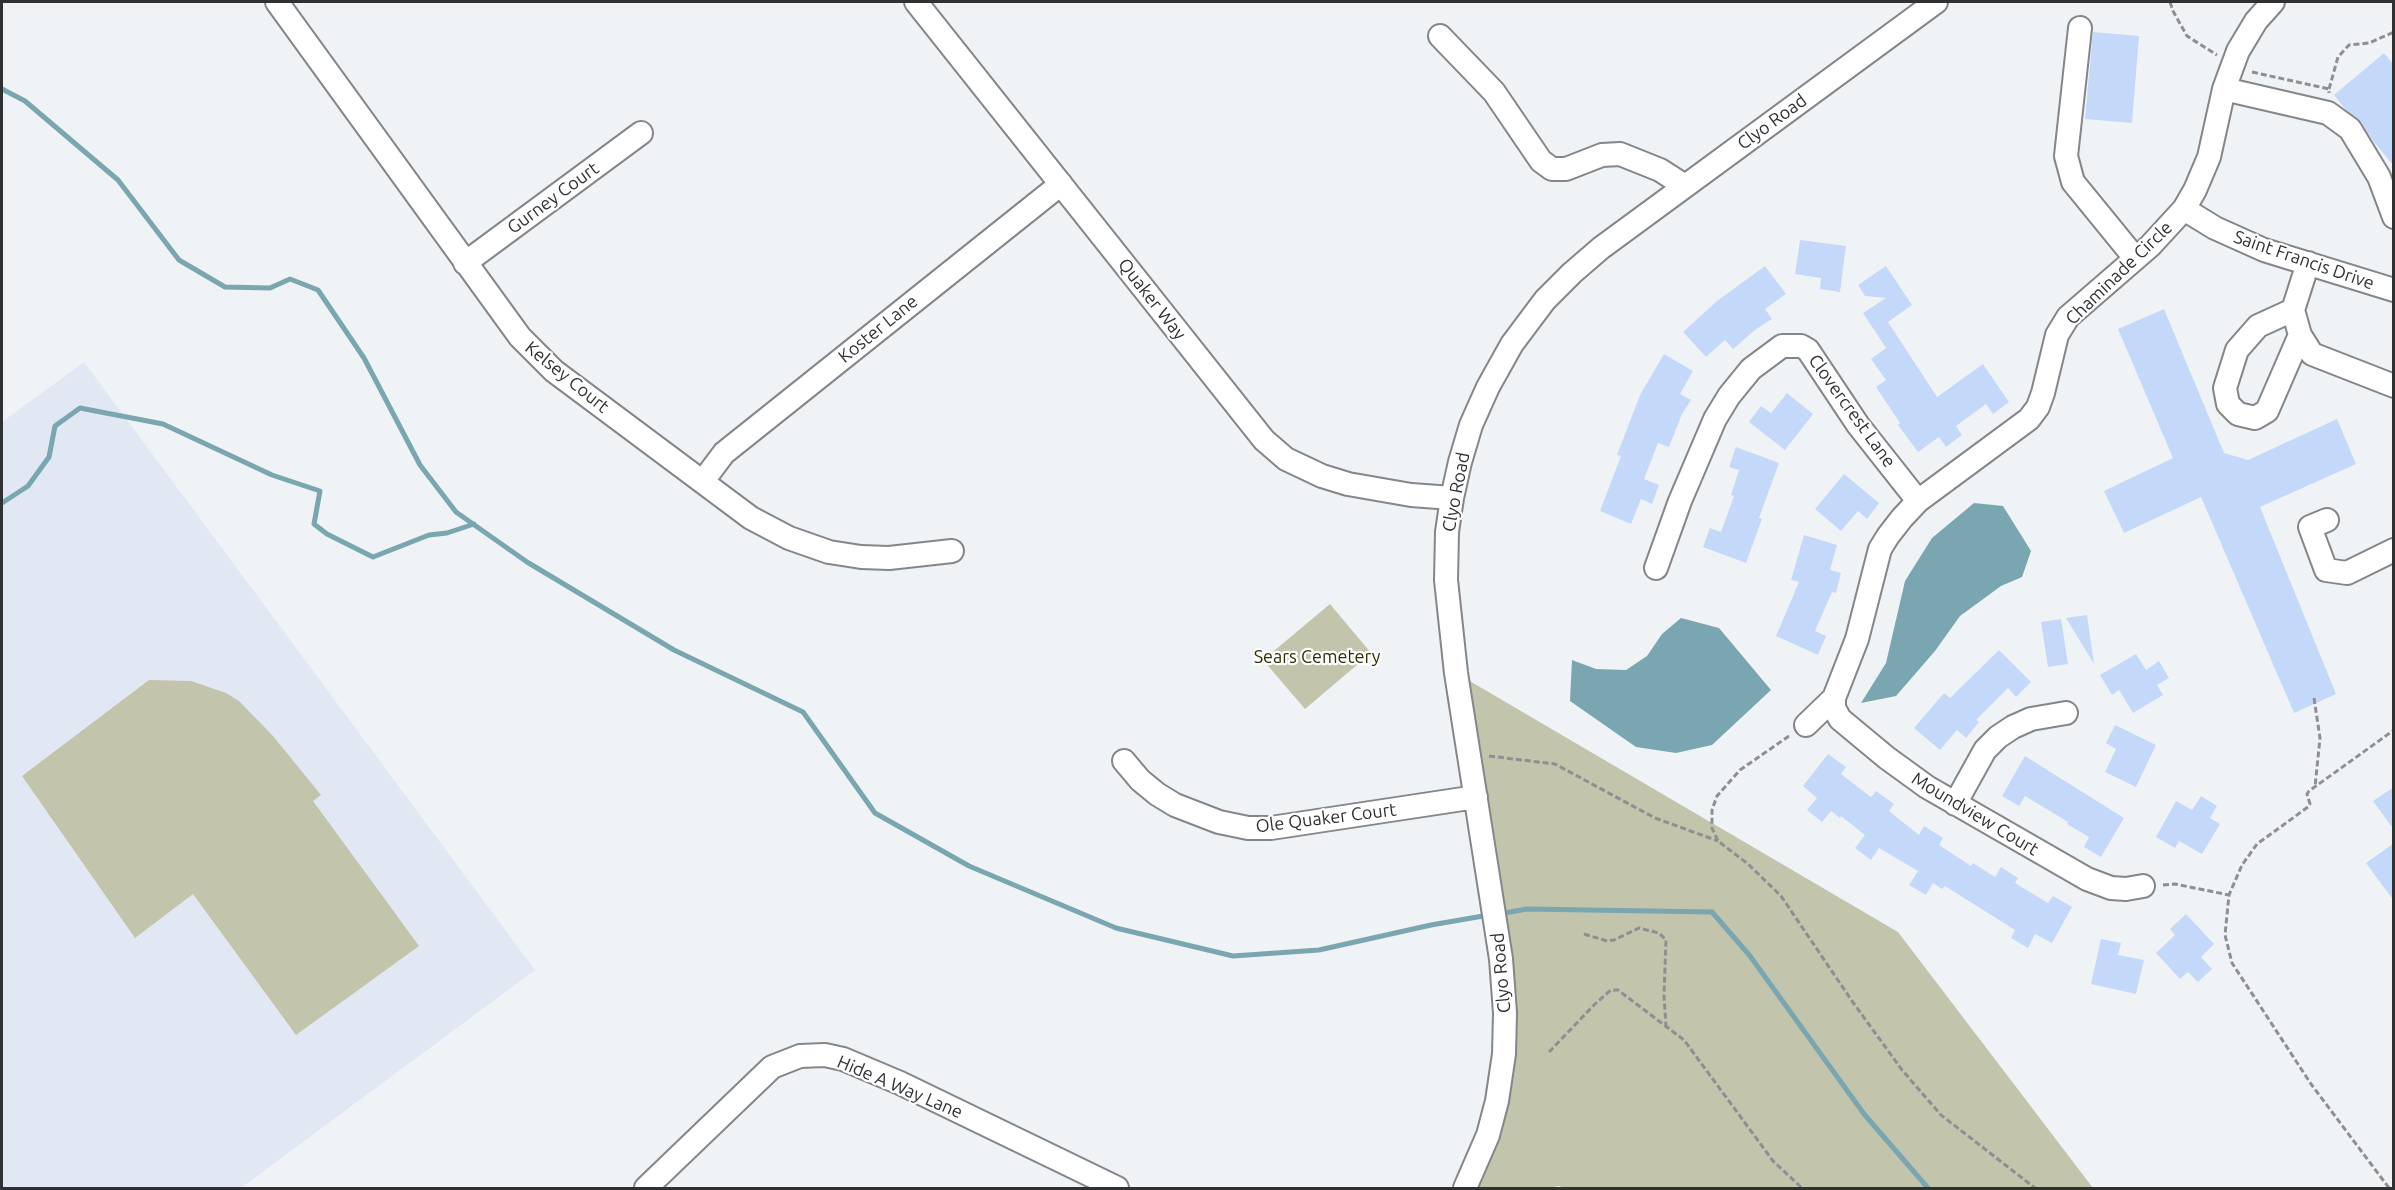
<!DOCTYPE html>
<html>
<head>
<meta charset="utf-8">
<style>
  body { margin:0 }
  #map { position:relative; width:2395px; height:1190px; overflow:hidden; background:#f0f3f6; font-family:Ubuntu,sans-serif }
  canvas { display:block }
  .frame { position:absolute; inset:0; border:3px solid #303133; pointer-events:none }
</style>
</head>
<body>
<div id="map">
<canvas width="2395" height="1190"></canvas>
<div class="frame"></div>
</div>
<script>
const context = document.querySelector('canvas').getContext('2d');
context.lineJoin = 'round';
function fillPath(path, color) {
  context.fillStyle = color;
  context.fill(path, 'evenodd');
}
function poly(rows) {
  const path = new Path2D();
  for (const r of rows) {
    path.moveTo(r[0], r[1]);
    for (let i = 2; i < r.length; i += 2) path.lineTo(r[i], r[i + 1]);
  }
  return path;
}
function strokePath(path, color, width, dash) {
  context.strokeStyle = color;
  context.lineWidth = width;
  context.lineCap = dash ? 'butt' : 'round';
  context.setLineDash(dash || []);
  context.stroke(path);
}
function drawText(font, color, halo, rows, align = 'center') {
  context.font = font + ' Ubuntu,sans-serif';
  context.lineWidth = 4.5;
  context.setLineDash([]);
  context.textBaseline = 'middle';
  context.strokeStyle = halo;
  context.fillStyle = color;
  for (const [text, x, y, turn = 0] of rows) {
    context.save();
    context.translate(x, y);
    context.rotate((+turn || 0) * Math.PI / 180);
    context.textAlign = isNaN(turn) ? turn : align;
    if (halo) context.strokeText(text, 0, 0);
    context.fillText(text, 0, 0);
    context.restore();
  }
}
fillPath(poly([
  [84,362,535,970,241,1188,2,1188,2,422]
]), '#e2e8f3');
fillPath(poly([
  [1330,604,1371,653,1305,709,1263,660],
  [1456,673,1898,932,2093,1188,1564,1188,1559,1186,1549,1188,1465,1188,1504,1054],
  [149,680,191,681,226,693,239,701,273,736,321,795,313,801,419,946,296,1035,193,894,135,938,22,776]
]), '#c2c4ac');
fillPath(poly([
  [1974,503,2003,506,2031,551,2022,577,2001,586,1960,616,1935,651,1896,696,1861,703,1886,663,1905,581,1932,538],
  [1681,618,1719,628,1771,690,1712,745,1676,753,1636,747,1570,701,1572,660,1596,669,1626,670,1647,656,1662,634]
]), '#79a6b0');
strokePath(poly([
  [2,89,25,101,118,180,179,260,225,287,270,288,290,279,318,290,364,358,420,465,456,512,527,562,674,650,803,712,875,813,969,866,1116,928,1233,956,1319,950,1431,925,1489,915],
  [2,503,28,486,49,457,55,426,80,408,163,424,272,475,320,491,314,524,327,534,373,557,429,535,447,533,474,524],
  [1499,914,1527,909,1712,912,1750,956,1864,1114,1928,1188]
]), '#79a6b0', 5);
fillPath(poly([
  [2093,32,2139,36,2132,123,2085,119],
  [2384,53,2394,65,2394,166,2374,142,2361,122,2346,110,2334,95],
  [1800,240,1846,246,1840,292,1820,289,1821,278,1795,274],
  [1765,266,1786,294,1765,309,1772,319,1755,330,1733,349,1725,340,1706,357,1683,332,1717,301],
  [1886,266,1912,305,1888,322,1937,397,1983,364,2009,402,1993,414,1986,404,1956,426,1962,435,1946,447,1939,437,1918,452,1898,425,1900,423,1876,387,1886,380,1871,359,1886,348,1863,313,1886,298,1865,296,1858,285],
  [2164,309,2224,453,2248,460,2337,419,2356,464,2260,507,2336,694,2294,713,2201,497,2124,533,2104,491,2173,458,2118,329],
  [1664,354,1693,371,1680,394,1691,400,1682,414,1669,447,1658,443,1644,479,1659,485,1652,504,1641,499,1631,524,1600,511,1621,456,1617,455,1640,395],
  [1787,393,1813,414,1785,450,1749,422,1761,406,1771,413],
  [1736,447,1779,463,1759,518,1762,519,1746,563,1703,547,1710,528,1721,532,1734,496,1731,495,1739,470,1729,467],
  [1844,474,1879,503,1867,519,1858,511,1841,531,1815,509],
  [1804,535,1837,545,1830,570,1841,573,1836,593,1832,592,1815,631,1826,636,1818,655,1776,636,1799,582,1791,580],
  [2087,615,2094,664,2066,618],
  [2061,619,2068,664,2048,667,2041,622],
  [1999,650,2031,682,2016,697,2008,688,1976,720,1979,722,1966,738,1957,730,1940,750,1914,728,1944,693,1950,698],
  [2136,654,2146,670,2159,661,2169,678,2157,685,2163,695,2133,713,2119,690,2112,695,2100,675],
  [2115,725,2156,745,2136,787,2105,772,2116,749,2106,743],
  [1828,754,1846,767,1841,774,1871,797,1876,791,1894,804,1889,811,1919,835,1924,826,1943,838,1939,845,1971,866,1973,863,1995,877,2001,867,2018,878,2015,883,2048,903,2053,896,2072,907,2052,943,2035,934,2028,948,2011,938,2015,930,1945,886,1942,889,1933,883,1926,895,1909,885,1918,871,1879,848,1871,860,1855,848,1865,835,1841,816,1840,818,1831,811,1822,822,1807,810,1817,798,1803,786],
  [2025,756,2124,818,2101,857,2084,847,2089,837,2067,824,2068,822,2025,796,2019,806,2002,796],
  [2394,787,2394,830,2373,801],
  [2201,796,2217,806,2210,818,2220,824,2202,854,2179,841,2175,848,2156,837,2176,801,2192,810],
  [2394,843,2394,901,2366,863],
  [2186,914,2214,944,2201,957,2212,969,2198,982,2188,972,2180,979,2156,953,2175,935,2170,929],
  [2101,939,2121,943,2118,955,2144,960,2136,994,2091,984]
]), '#c4d9f9');
const minor = poly([
  [277,2,520,337,554,371,751,518,789,538,829,552,861,557,889,558,952,551],
  [916,2,1264,440,1286,459,1322,476,1348,484,1411,495,1452,498],
  [2080,28,2066,156,2073,182,2135,258],
  [1440,36,1494,92,1541,161,1552,169,1566,169,1602,155,1620,154,1660,170,1685,186],
  [2224,89,2328,113,2350,129,2379,177,2394,217],
  [2184,209,2215,228,2264,250,2394,290],
  [465,263,641,133],
  [2308,263,2293,310,2300,335,2312,354,2394,386],
  [2293,310,2258,326,2237,350,2225,388,2228,404,2238,414,2255,418,2267,411,2300,335],
  [703,481,724,453,1061,184],
  [2327,520,2310,527,2326,570,2347,573,2394,550],
  [1656,568,1680,501,1715,419,1729,396,1751,369,1782,346,1801,346,1808,350,1858,425,1918,501],
  [1834,698,1834,708,1840,719,1887,758,1927,787,2087,879,2111,888,2126,889,2143,886],
  [1806,725,1834,698,1857,639,1880,549,1888,536,1902,518,1918,501,2029,419,2038,407,2043,393,2057,335,2068,317,2150,246,2184,209,2195,190,2209,157,2224,89,2238,51,2256,21,2273,2],
  [1124,761,1140,780,1157,794,1175,805,1219,822,1248,828,1271,828,1476,797],
  [1955,804,1985,750,1998,737,2013,727,2031,719,2066,713],
  [646,1188,772,1067,800,1056,825,1055,843,1059,900,1083,1117,1188],
  [1465,1188,1488,1135,1497,1101,1504,1054,1505,1013,1501,959,1456,673,1446,580,1447,532,1452,498,1460,462,1471,425,1488,387,1512,344,1545,300,1572,273,1601,248,1936,2]
]);
strokePath(minor, '#848689', 26);
strokePath(poly([
  [2170,2,2173,11,2187,36,2217,55],
  [2252,72,2329,89,2329,93],
  [2329,89,2338,57,2349,45,2369,43,2394,32],
  [2314,698,2320,738,2315,787],
  [1789,736,1740,770,1717,796,1712,810,1712,828,1718,841,1748,864,1781,896,1852,1001,1902,1070,1941,1115,2035,1188],
  [1489,756,1555,764,1655,818,1718,841],
  [2163,885,2175,884,2229,895],
  [1584,934,1607,941,1614,940,1639,928,1659,933,1666,940,1664,995,1666,1027],
  [1549,1052,1594,1005,1611,990,1618,990,1684,1040,1773,1161,1802,1188],
  [2389,1188,2311,1084,2232,963,2225,935,2229,895,2242,865,2257,844,2308,807,2310,804,2307,794,2309,791,2394,730]
]), '#8d8f91', 3, [6, 3]);
strokePath(minor, '#fff', 22);
drawText('18px', '#303133', '#fff', [
  ["Clyo Road",1772,122,-36],
  ["Gurney Court",553,198,-36],
  ["Saint Francis Drive",2304,260,19],
  ["Chaminade Circle",2119,273,-44],
  ["Quaker Way",1152,299,52],
  ["Koster Lane",878,329,-39],
  ["Kelsey Court",567,377,39],
  ["Clovercrest Lane",1852,411,54],
  ["Clyo Road",1456,492,-79],
  ["Moundview Court",1975,814,31],
  ["Ole Quaker Court",1326,818,-7],
  ["Clyo Road",1501,973,-95],
  ["Hide A Way Lane",900,1087,23]
]);
drawText('18px', '#2f3002', '#fff', [
  ["Sears Cemetery",1317,657]
]);
</script>
</body>
</html>
